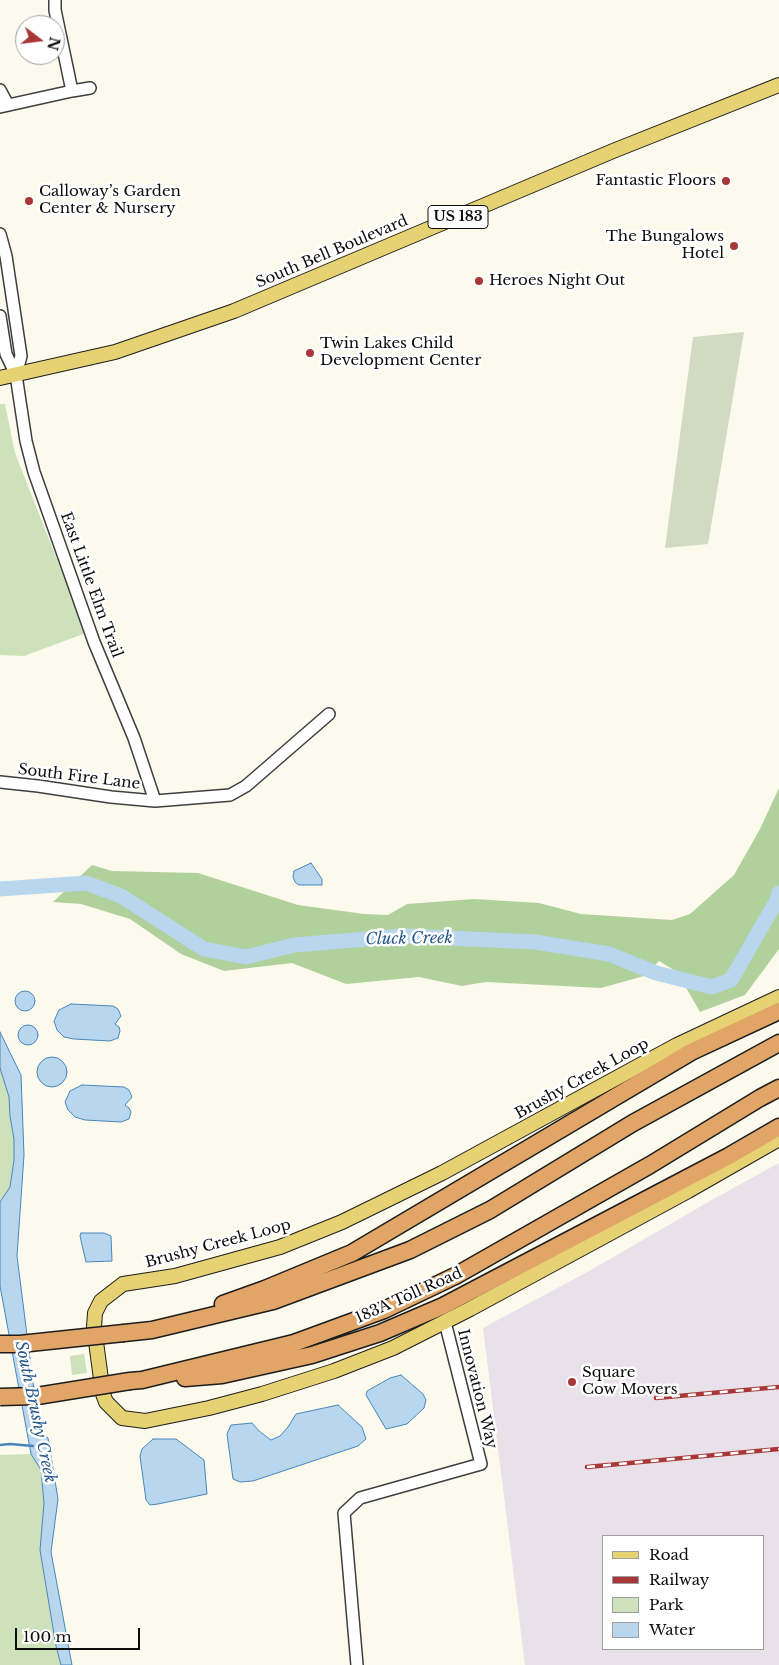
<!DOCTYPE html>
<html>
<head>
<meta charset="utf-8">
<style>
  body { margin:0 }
  #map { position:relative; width:779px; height:1665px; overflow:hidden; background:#fcfaed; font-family:"Libre Baskerville",serif }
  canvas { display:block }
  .legend { position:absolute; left:602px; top:1535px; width:162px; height:115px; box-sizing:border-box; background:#fff; border:1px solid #9e9e9e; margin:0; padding:6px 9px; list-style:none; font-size:15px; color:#0c0c0c }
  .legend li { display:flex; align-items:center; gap:10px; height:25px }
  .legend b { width:25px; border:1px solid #9e9e9e }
  .north { position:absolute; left:15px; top:15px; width:50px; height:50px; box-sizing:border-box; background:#fff; border:1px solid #9e9e9e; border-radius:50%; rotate:105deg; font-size:14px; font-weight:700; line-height:20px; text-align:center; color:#0c0c0c }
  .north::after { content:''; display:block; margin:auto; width:18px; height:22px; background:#a83837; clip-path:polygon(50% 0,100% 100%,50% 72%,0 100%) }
  .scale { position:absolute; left:15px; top:1628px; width:125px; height:22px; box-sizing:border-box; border:2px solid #0c0c0c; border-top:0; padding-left:6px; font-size:15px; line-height:18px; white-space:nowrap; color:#0c0c0c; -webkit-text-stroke:4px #fff; paint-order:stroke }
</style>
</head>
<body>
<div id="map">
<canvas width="779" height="1665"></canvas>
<ul class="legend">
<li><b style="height:6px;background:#e6d173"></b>Road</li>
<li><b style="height:6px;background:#a83837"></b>Railway</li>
<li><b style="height:14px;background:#cde2bb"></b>Park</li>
<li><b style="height:14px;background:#b8d6ed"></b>Water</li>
</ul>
<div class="north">N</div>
<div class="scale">100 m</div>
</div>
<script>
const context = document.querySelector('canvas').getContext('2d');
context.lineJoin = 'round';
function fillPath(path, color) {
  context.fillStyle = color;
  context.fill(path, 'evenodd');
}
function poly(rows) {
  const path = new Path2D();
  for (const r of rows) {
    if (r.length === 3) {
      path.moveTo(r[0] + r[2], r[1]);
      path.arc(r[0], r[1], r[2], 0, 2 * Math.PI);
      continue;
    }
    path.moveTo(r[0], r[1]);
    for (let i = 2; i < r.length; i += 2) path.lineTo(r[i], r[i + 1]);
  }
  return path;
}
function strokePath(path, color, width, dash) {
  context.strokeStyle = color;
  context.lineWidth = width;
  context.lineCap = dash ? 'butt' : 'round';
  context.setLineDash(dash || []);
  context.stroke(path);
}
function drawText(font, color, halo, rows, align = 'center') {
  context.font = font + ' "Libre Baskerville",serif';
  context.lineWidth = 5;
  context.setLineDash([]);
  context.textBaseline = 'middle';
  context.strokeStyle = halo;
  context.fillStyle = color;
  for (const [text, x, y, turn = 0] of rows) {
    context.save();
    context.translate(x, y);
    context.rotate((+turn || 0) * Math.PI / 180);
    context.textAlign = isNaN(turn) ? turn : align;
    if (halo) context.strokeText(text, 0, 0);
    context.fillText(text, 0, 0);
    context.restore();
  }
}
fillPath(poly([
  [779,1163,779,1665,525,1665,483,1328,589,1271,717,1197],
  [603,1536,763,1536,763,1649,603,1649]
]), '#e9e1e9');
fillPath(poly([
  [0,404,5,404,15,453,86,633,24,656,0,655],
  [0,1068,9,1097,10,1116,14,1139,14,1160,10,1187,0,1202],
  [84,1354,87,1373,72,1375,70,1356],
  [31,1454,41,1470,44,1503,40,1550,56,1646,61,1665,0,1665,0,1455]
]), '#cde2bb');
fillPath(poly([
  [779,788,779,949,745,995,700,1012,677,972,659,961,644,976,601,988,486,982,462,986,419,977,346,984,292,963,224,971,181,954,130,919,81,904,53,902,92,865,112,871,198,873,298,905,364,914,388,915,407,904,474,899,539,903,581,914,672,920,690,914,734,875,760,829]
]), '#b1d19c');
fillPath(poly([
  [744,332,708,544,665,548,693,337]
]), '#d1dbc1');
const water = poly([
  [311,863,322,879,322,885,299,885,295,882,293,877,294,871,311,863],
  [25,1001,10],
  [71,1004,113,1006,118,1009,121,1016,115,1024,119,1027,120,1031,118,1038,110,1041,74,1039,64,1037,57,1030,54,1021,59,1010,71,1004],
  [28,1035,10],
  [0,1032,21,1075,24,1155,17,1256,38,1422,41,1430,48,1438,58,1499,51,1552,72,1665,61,1665,56,1646,40,1550,44,1503,41,1470,31,1454,0,1286,0,1202,10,1187,14,1160,14,1139,10,1116,9,1097,0,1068,0,1032],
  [52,1072,15],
  [82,1085,124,1087,129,1090,132,1097,125,1105,129,1108,131,1112,129,1119,121,1122,85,1120,75,1117,68,1110,65,1102,70,1091,82,1085],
  [81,1233,104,1233,111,1236,112,1261,86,1262,80,1236,81,1233],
  [401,1375,423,1394,426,1400,424,1408,407,1424,386,1429,366,1395,367,1391,390,1378,401,1375],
  [338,1405,362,1427,366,1439,358,1446,253,1481,240,1482,233,1479,227,1434,231,1425,252,1423,259,1431,271,1440,280,1436,288,1427,296,1414,338,1405],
  [153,1439,176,1439,204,1460,207,1494,158,1504,150,1505,146,1500,140,1456,142,1449,153,1439]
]);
fillPath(water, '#b8d6ed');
strokePath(water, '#4986ba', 1);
strokePath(poly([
  [0,1445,10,1444,33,1446]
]), '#4986ba', 2.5);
strokePath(poly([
  [0,889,86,883,121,896,204,949,246,957,294,945,404,936,535,942,609,954,656,973,712,987,731,980,777,900,779,893]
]), '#b8d6ed', 15);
const minor = poly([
  [55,0,55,10,72,91,90,88],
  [0,90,8,105],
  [0,107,72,91],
  [0,234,6,256,21,356,16,375],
  [0,316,6,354,16,375,26,441,34,472,94,642,134,738,155,801],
  [0,782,38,786,111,797,155,801,230,795,246,786,329,714],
  [357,1665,344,1513,360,1498,481,1464,445,1322]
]);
const major = poly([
  [0,378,115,352,234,311,613,151,779,85],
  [779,997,677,1045,442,1173,342,1222,280,1247,175,1276,123,1284,101,1301,95,1313,94,1327,103,1394,106,1402,122,1418,145,1421,209,1408,262,1394,334,1371,393,1348,470,1309,688,1191,779,1139]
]);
const highway = poly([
  [223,1304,265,1289,352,1253,691,1052,779,1011],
  [124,1333,152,1330,273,1301,410,1250,490,1210,633,1123,779,1043],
  [185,1378,222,1375,312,1355,380,1333,443,1306,729,1156,779,1127],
  [130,1381,142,1380,294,1343,384,1310,455,1276,650,1165,760,1098,779,1088]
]);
strokePath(minor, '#3f3f3f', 14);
strokePath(major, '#1d1d1d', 16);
strokePath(highway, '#1d1d1d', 19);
strokePath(minor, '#fff', 11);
strokePath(major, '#e6d173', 14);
strokePath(highway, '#e0a567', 16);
const rail = poly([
  [656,1398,779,1387],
  [587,1467,779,1449]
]);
strokePath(rail, '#a83837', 4.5);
strokePath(rail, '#fff', 2.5, [8]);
const highwayBridge = poly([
  [0,1344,20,1344,124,1333],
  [0,1397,37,1396,130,1381]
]);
strokePath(highwayBridge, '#1d1d1d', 19, []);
strokePath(highwayBridge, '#e0a567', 16);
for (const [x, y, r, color] of [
  [726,181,5,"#a83837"],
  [29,201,5,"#a83837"],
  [734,246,5,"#a83837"],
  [479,281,5,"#a83837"],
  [310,353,5,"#a83837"],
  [572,1382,5,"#a83837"]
]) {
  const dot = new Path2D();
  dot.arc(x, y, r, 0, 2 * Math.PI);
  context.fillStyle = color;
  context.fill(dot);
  strokePath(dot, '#fff', 2);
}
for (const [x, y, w] of [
  [458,217,60]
]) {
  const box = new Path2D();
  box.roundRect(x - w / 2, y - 11.5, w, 23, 4);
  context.fillStyle = '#fff';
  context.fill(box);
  strokePath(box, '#0c0c0c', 1);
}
drawText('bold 14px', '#0c0c0c', null, [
  ["US 183",458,217]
]);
drawText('15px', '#0c0c0c', '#fff', [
  ["Fantastic Floors",716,181,"right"],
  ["Calloway’s Garden",39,192],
  ["Center & Nursery",39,209],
  ["The Bungalows",724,237,"right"],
  ["Hotel",724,254,"right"],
  ["Heroes Night Out",489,281],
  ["Twin Lakes Child",320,344],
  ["Development Center",320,361],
  ["Square",582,1373],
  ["Cow Movers",582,1390]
], 'left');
drawText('15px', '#0c0c0c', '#fff', [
  ["South Bell Boulevard",332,252,-23],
  ["East Little Elm Trail",91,585,70],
  ["South Fire Lane",79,777,7],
  ["Brushy Creek Loop",582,1079,-29],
  ["Brushy Creek Loop",218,1244,-15],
  ["183A Toll Road",409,1296,-24],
  ["Innovation Way",477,1389,76]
]);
drawText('italic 16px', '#265a8c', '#fff', [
  ["Cluck Creek",409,939,-1],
  ["South Brushy Creek",35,1412,78]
]);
</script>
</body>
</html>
